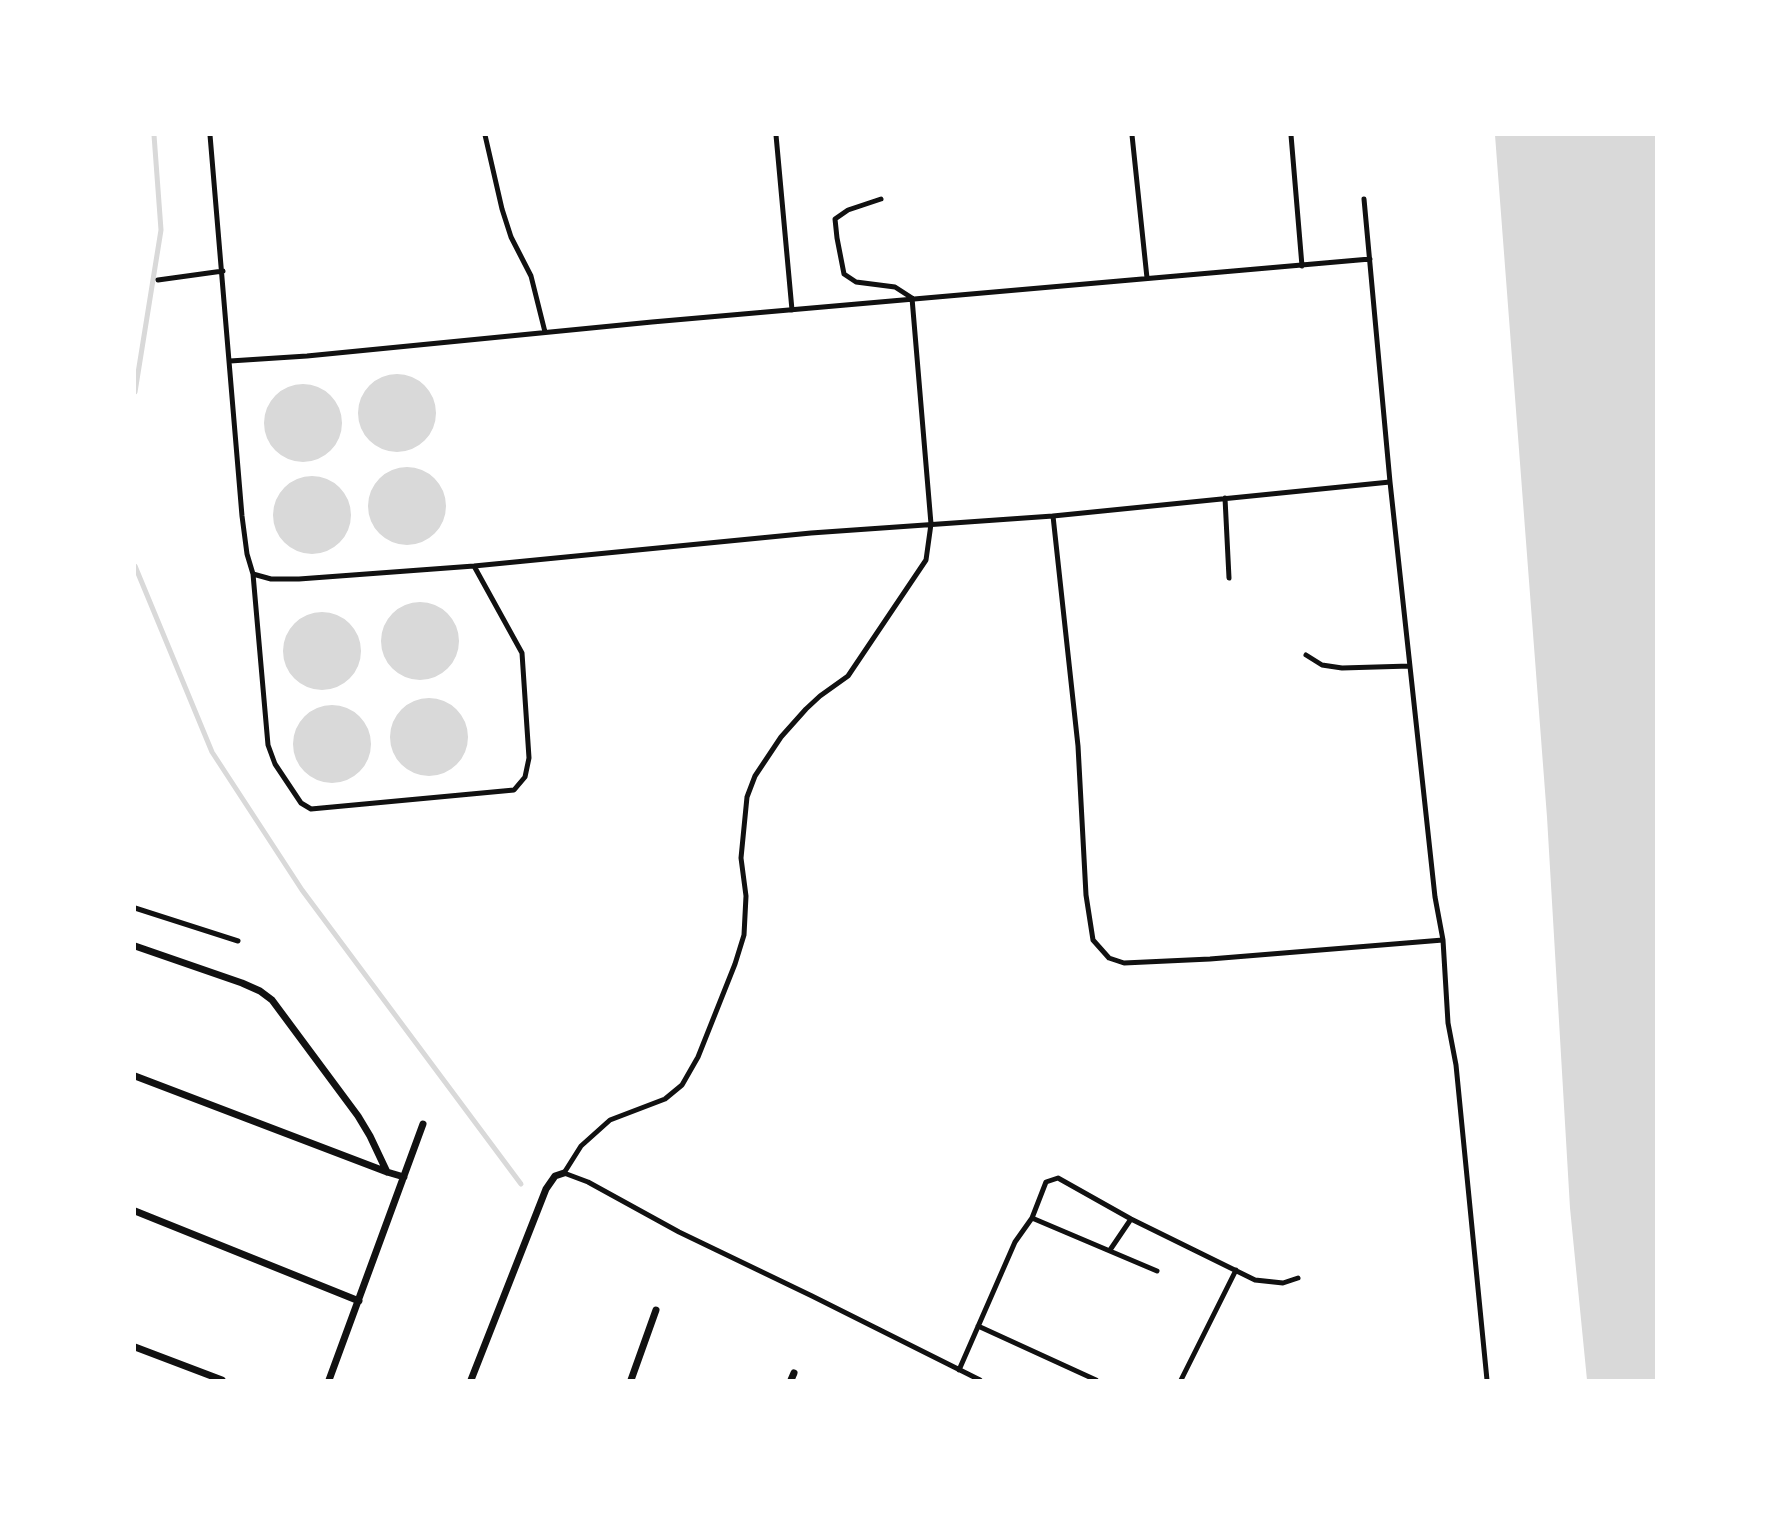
<!DOCTYPE html>
<html>
<head>
<meta charset="utf-8">
<style>
  body { margin:0 }
  #map { position:relative; width:1791px; height:1515px; overflow:hidden; background:#fff; font-family:Cabin,sans-serif }
  canvas { display:block }
  .frame { position:absolute; inset:0; border:136px solid #fff; pointer-events:none }
</style>
</head>
<body>
<div id="map">
<canvas width="1791" height="1515"></canvas>
<div class="frame"></div>
</div>
<script>
const context = document.querySelector('canvas').getContext('2d');
context.lineJoin = 'round';
function fillPath(path, color) {
  context.fillStyle = color;
  context.fill(path, 'evenodd');
}
function poly(rows) {
  const path = new Path2D();
  for (const r of rows) {
    if (r.length === 3) {
      path.moveTo(r[0] + r[2], r[1]);
      path.arc(r[0], r[1], r[2], 0, 2 * Math.PI);
      continue;
    }
    path.moveTo(r[0], r[1]);
    for (let i = 2; i < r.length; i += 2) path.lineTo(r[i], r[i + 1]);
  }
  return path;
}
function strokePath(path, color, width, dash) {
  context.strokeStyle = color;
  context.lineWidth = width;
  context.lineCap = dash ? 'butt' : 'round';
  context.setLineDash(dash || []);
  context.stroke(path);
}
fillPath(poly([
  [1495,135,1656,135,1656,1380,1587,1380,1570,1208,1547,817],
  [397,413,39],
  [303,423,39],
  [407,506,39],
  [312,515,39],
  [420,641,39],
  [322,651,39],
  [429,737,39],
  [332,744,39]
]), '#d9d9d9');
strokePath(poly([
  [135,392,161,230,154,135],
  [135,566,212,752,302,890,521,1184]
]), '#d9d9d9', 5);
strokePath(poly([
  [210,135,242,516,247,554,253,574,271,579,299,579,474,566,811,533,1053,516,1390,482],
  [485,135,502,209,511,237,531,276,545,332],
  [776,135,792,310],
  [1132,135,1147,278],
  [1291,135,1302,266],
  [881,199,848,210,835,219,837,238,844,274,856,282,895,287,912,298,931,524,926,560,848,676,820,696,806,709,781,737,755,776,747,797,741,858,746,896,744,935,735,964,698,1057,682,1085,665,1099,610,1120,581,1146,564,1173,588,1182,679,1232,812,1296,980,1380],
  [1364,199,1390,482,1435,897,1443,940,1448,1023,1456,1065,1487,1380],
  [158,280,223,271],
  [230,361,307,356,652,322,1370,259],
  [1225,498,1229,578],
  [1053,516,1078,746,1086,895,1093,940,1109,958,1124,963,1210,959,1443,940],
  [253,574,268,745,275,764,301,803,311,809,514,790,525,777,529,758,522,653,474,566],
  [1306,655,1322,665,1342,668,1410,666],
  [135,908,238,941],
  [1032,1218,1046,1182,1058,1178,1131,1219,1255,1280,1283,1283,1298,1278],
  [1110,1250,1131,1219],
  [978,1326,1096,1380],
  [959,1370,1015,1242,1032,1218,1157,1271],
  [1181,1380,1236,1270]
]), '#111', 5);
strokePath(poly([
  [135,946,242,983,260,991,272,1000,358,1116,370,1136,387,1172],
  [135,1076,387,1172,404,1177],
  [135,1211,359,1301],
  [135,1347,222,1380],
  [329,1380,423,1124],
  [471,1380,546,1189,555,1176,564,1173],
  [631,1380,656,1310],
  [791,1380,794,1373]
]), '#111', 7);
</script>
</body>
</html>
